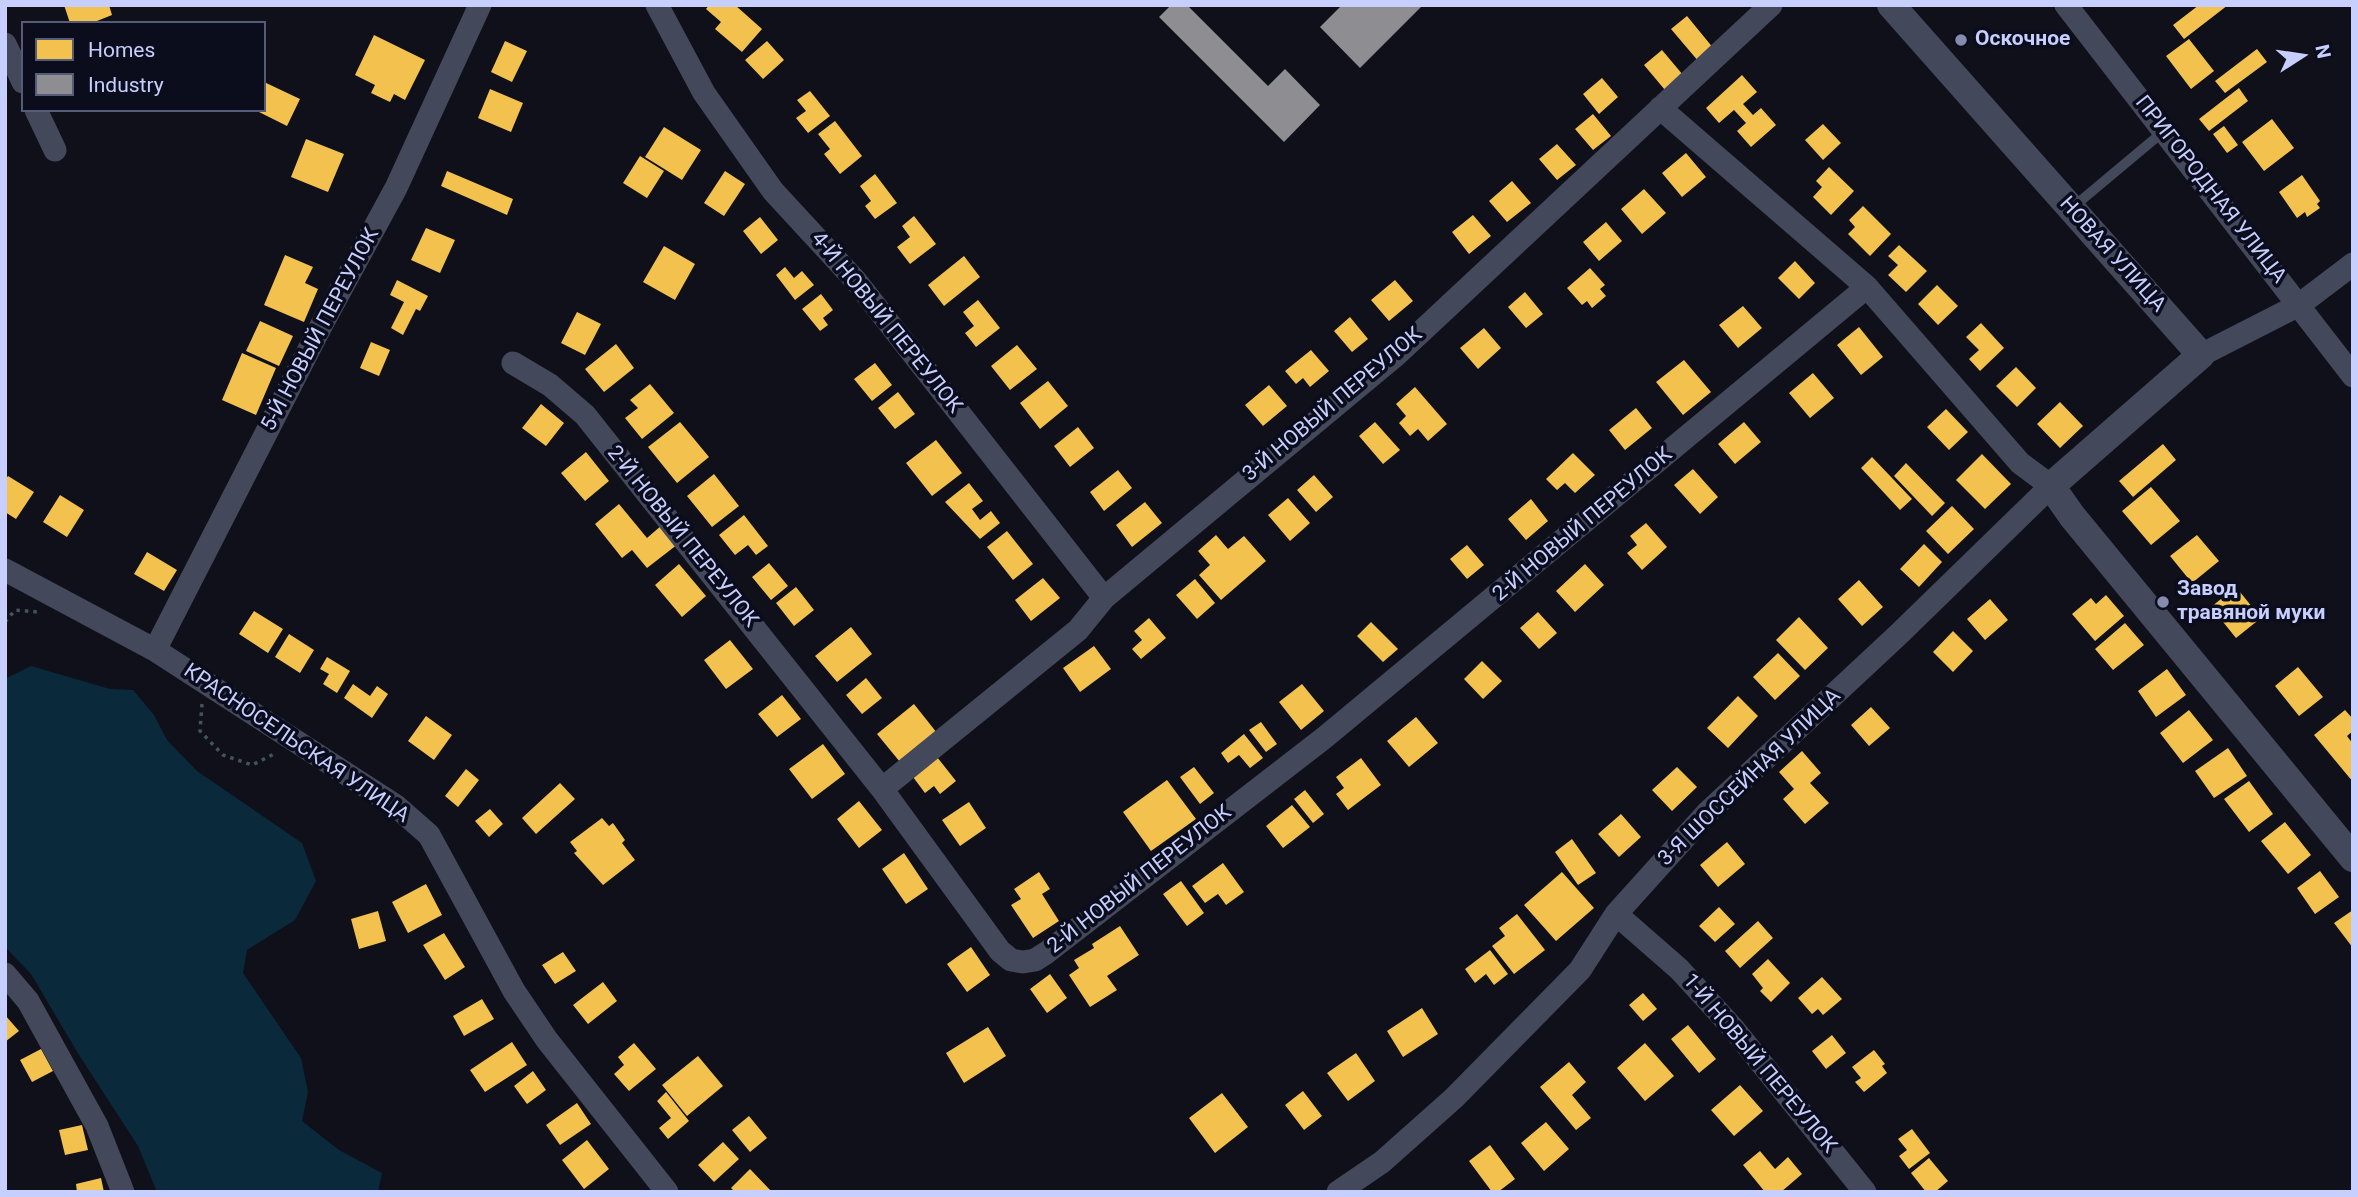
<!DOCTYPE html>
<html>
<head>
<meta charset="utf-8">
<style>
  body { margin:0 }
  #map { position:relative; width:2358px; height:1197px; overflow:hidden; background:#0f1019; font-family:Roboto,sans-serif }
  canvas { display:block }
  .frame { position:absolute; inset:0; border:7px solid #c7cfff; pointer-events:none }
  .legend { position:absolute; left:21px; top:21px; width:245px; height:91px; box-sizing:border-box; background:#0b0d1d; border:2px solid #565b77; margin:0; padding:9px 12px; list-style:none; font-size:21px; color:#c7cfff }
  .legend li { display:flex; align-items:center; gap:14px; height:35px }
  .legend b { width:35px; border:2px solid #565b77 }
  .north { position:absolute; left:2267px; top:21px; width:70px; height:70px; -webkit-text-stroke:5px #0b0d1d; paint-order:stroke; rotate:78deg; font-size:19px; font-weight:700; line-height:28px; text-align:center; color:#c7cfff }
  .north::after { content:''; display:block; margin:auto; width:24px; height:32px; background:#c7cfff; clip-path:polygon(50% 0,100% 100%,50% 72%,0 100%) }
</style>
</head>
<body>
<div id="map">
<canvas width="2358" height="1197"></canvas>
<div class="frame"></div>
<ul class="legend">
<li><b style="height:19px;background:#f2c14e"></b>Homes</li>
<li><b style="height:19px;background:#8d8d92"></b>Industry</li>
</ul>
<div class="north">N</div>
</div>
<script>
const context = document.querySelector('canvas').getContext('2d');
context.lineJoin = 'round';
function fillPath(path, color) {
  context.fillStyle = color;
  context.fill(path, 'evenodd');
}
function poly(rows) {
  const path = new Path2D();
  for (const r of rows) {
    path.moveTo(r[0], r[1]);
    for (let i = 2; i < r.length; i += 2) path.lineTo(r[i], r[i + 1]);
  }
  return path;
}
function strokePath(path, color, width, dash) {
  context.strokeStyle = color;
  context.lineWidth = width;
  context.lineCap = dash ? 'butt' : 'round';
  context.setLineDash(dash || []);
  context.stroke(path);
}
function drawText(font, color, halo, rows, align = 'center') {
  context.font = font + ' Roboto,sans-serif';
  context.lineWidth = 7;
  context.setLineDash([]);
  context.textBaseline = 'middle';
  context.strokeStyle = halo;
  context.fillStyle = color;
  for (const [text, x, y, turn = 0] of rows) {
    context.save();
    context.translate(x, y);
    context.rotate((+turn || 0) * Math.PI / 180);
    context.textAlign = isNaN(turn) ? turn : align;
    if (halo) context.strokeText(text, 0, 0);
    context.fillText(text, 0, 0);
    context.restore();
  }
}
fillPath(poly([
  [31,666,110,689,133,690,154,715,167,740,197,771,302,843,316,881,295,920,247,950,243,973,301,1058,308,1092,302,1121,339,1150,382,1173,378,1192,157,1192,138,1146,79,1055,31,974,5,947,5,679]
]), '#0a293b');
fillPath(poly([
  [64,5,109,5,112,15,92,23,70,23],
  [709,5,735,5,762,29,742,52,715,29,721,22,706,9],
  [2199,5,2228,5,2184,39,2173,25],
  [1687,16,1714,49,1699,62,1671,29],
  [374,35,425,60,405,100,394,94,390,102,371,93,375,85,355,75],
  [2189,39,2214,71,2191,89,2166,56],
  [505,41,527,51,512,82,491,72],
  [767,41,784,60,763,79,745,60],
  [2257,49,2267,62,2225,93,2215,81],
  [1662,50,1683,75,1665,90,1644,65],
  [1742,75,1757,92,1743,104,1753,115,1761,108,1776,125,1751,147,1737,131,1746,123,1734,110,1719,123,1706,108],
  [1602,78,1618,97,1599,114,1583,94],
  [264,82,300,99,287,126,255,110,264,110],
  [2239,88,2248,101,2209,131,2199,119],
  [490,89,523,103,511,132,478,118],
  [810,91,830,116,808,133,796,118,806,111,797,100],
  [1593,114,1611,136,1593,150,1575,129],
  [2272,119,2294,148,2264,171,2242,142],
  [835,121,862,156,840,174,824,154,830,149,818,134],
  [1823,124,1841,143,1823,160,1805,140],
  [2224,126,2238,145,2227,153,2213,134],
  [664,127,701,150,682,180,645,157],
  [306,139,344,154,328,192,291,177],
  [1557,144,1576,165,1557,180,1539,159],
  [1686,153,1706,177,1682,197,1662,173],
  [640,156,664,171,647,198,623,183],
  [1829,167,1854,191,1831,215,1813,197,1822,187,1816,181],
  [447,171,513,199,507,215,441,186],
  [725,171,745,184,724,216,704,203],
  [875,174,897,203,875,219,865,206,871,201,860,186],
  [2302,175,2320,201,2317,204,2320,208,2307,217,2305,212,2297,218,2279,192],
  [1512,181,1531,203,1507,222,1489,201],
  [1644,189,1666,213,1642,234,1621,209],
  [1863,206,1891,234,1870,256,1848,234,1855,227,1849,220],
  [1473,215,1491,236,1469,254,1452,232],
  [914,216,936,244,910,264,897,247,910,237,902,226],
  [760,217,778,240,761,254,743,231],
  [1606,222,1622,241,1599,261,1583,242],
  [426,228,455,240,440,273,411,260],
  [1899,245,1927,271,1906,292,1888,275,1898,265,1888,256],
  [664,246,695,264,675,300,643,282],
  [285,255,313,267,305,283,318,289,304,322,264,305],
  [964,256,980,277,944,306,928,285],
  [1795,261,1815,283,1799,299,1778,278],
  [785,267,794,278,802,271,814,285,795,300,776,275],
  [1590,268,1605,285,1600,289,1606,296,1592,308,1587,301,1582,305,1567,288],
  [397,280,428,296,420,311,416,309,403,335,391,328,404,302,390,295],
  [1395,280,1413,301,1389,321,1371,300],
  [1937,285,1958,306,1938,325,1918,304],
  [1525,292,1543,314,1526,328,1508,307],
  [821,294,833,310,823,318,828,325,820,331,802,309],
  [978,300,1000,328,976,347,965,333,974,326,963,312],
  [1743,306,1762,328,1738,348,1719,325],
  [577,312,601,324,585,355,561,343],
  [1350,317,1368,339,1352,352,1334,331],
  [260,321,293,336,279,366,246,351],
  [1981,323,2004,348,1980,371,1969,359,1979,350,1966,337],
  [1859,327,1883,357,1861,375,1837,345],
  [1484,328,1501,348,1478,369,1460,348],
  [371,342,390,350,379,376,360,368],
  [616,344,634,368,604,392,585,369],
  [1017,345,1037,369,1010,390,991,366],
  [1311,350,1329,371,1310,387,1303,378,1296,384,1285,371],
  [242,353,276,368,256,415,222,400],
  [1684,360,1711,392,1683,415,1656,382],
  [875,363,892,385,872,401,854,379],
  [2016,367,2036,388,2017,407,1996,386],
  [1813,373,1834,398,1810,418,1789,393],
  [1048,381,1068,406,1040,429,1020,403],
  [650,384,674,413,642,439,625,418,638,408,630,400],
  [1269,385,1287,406,1263,426,1245,405],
  [1415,387,1447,424,1428,441,1418,429,1410,436,1399,423,1406,416,1396,404],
  [898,392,915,414,895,429,878,408],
  [2060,402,2083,426,2060,448,2037,424],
  [541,404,564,423,546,446,522,428],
  [1636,408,1652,428,1625,450,1609,430],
  [1946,409,1968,432,1949,450,1927,427],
  [680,422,709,457,677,483,648,447],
  [1375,422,1400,450,1383,464,1359,436],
  [1744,422,1761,442,1735,464,1718,444],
  [1078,427,1094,448,1070,467,1054,446],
  [936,440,962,473,932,496,906,463],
  [2163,444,2176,460,2133,497,2119,481],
  [586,452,609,481,585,501,561,473],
  [1573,453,1595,475,1575,493,1565,483,1557,490,1546,479],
  [1982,454,2011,484,1985,509,1956,480],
  [1872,457,1912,499,1900,510,1861,468],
  [1906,463,1945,503,1932,516,1894,476],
  [1693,469,1718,497,1700,514,1674,485],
  [1118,470,1132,488,1104,511,1090,492],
  [714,474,739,506,712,527,687,496],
  [1314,475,1333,497,1316,512,1297,490],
  [8,476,34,492,16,519,5,512,5,480],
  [969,483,983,501,972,509,980,520,991,511,1000,523,980,539,945,502],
  [2151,487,2180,521,2151,545,2122,511],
  [60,495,84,510,67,537,43,522],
  [1288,498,1310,523,1290,541,1268,515],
  [1531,499,1548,521,1526,540,1508,519],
  [1145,502,1162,523,1132,547,1116,525],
  [619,504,647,538,662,525,678,544,647,568,632,550,622,558,595,524],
  [1952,506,1974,529,1948,554,1926,531],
  [744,515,768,546,756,555,748,545,735,555,719,535],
  [1646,523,1667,547,1642,570,1627,553,1637,545,1630,536],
  [1007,531,1033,564,1013,580,987,547],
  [1216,535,1228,549,1244,536,1266,561,1221,600,1199,575,1210,565,1198,551],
  [2197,535,2219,561,2192,583,2170,556],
  [1924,544,1942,562,1919,587,1900,569],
  [1467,545,1484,565,1467,579,1450,559],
  [147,552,177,570,164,591,134,574],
  [769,563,788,586,771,600,752,577],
  [679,564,706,596,682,617,655,585],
  [1585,564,1604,585,1575,612,1556,591],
  [1043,578,1060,598,1031,621,1015,600],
  [1195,579,1215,603,1197,619,1176,595],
  [1859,580,1883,607,1862,626,1838,599],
  [796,587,814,610,794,626,776,603],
  [2236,587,2261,618,2236,638,2211,607],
  [2106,595,2124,616,2095,641,2072,614,2091,598,2096,604],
  [1990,599,2008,620,1985,640,1967,619],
  [254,611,283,629,268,653,239,634],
  [1538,612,1557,633,1539,649,1520,628],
  [1799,617,1828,648,1805,670,1776,640],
  [1149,618,1166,638,1141,659,1132,649,1142,640,1134,631],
  [1371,622,1398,649,1383,662,1357,636],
  [2125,623,2144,645,2113,670,2095,649],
  [851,627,872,654,837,682,815,656],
  [1953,631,1973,651,1953,672,1933,652],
  [289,634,314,650,300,673,275,657],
  [730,640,753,669,726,689,704,660],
  [1094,646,1111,669,1080,692,1063,668],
  [1778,653,1800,676,1775,700,1753,677],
  [327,657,350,671,337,693,323,684,329,674,320,669],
  [1482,661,1502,681,1483,699,1464,679],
  [2298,667,2323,697,2299,716,2275,686],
  [2167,669,2186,695,2156,717,2138,691],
  [866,678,882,698,862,714,846,695],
  [353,684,370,696,377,686,388,694,372,718,344,698],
  [1302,684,1324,711,1301,730,1279,702],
  [782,695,801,719,777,737,758,714],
  [1738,696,1758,716,1728,748,1707,728],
  [914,704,937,733,900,762,877,734],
  [1871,707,1890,728,1869,746,1851,725],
  [2189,710,2213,740,2183,763,2160,733],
  [2345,710,2353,719,2353,731,2347,736,2353,744,2353,782,2314,735],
  [426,716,452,735,434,760,408,741],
  [1416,717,1438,743,1409,767,1387,741],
  [1261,722,1277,744,1266,752,1249,730],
  [1244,734,1263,758,1250,768,1239,755,1228,763,1221,753],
  [823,744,845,774,812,799,789,769],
  [2228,748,2247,776,2214,798,2195,771],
  [1802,751,1821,773,1810,783,1829,803,1805,824,1783,799,1794,789,1779,772],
  [937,757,956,781,940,794,934,786,925,793,913,777],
  [1361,758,1381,785,1348,810,1336,794,1344,788,1336,777],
  [1194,767,1214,793,1200,804,1180,777],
  [1677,767,1697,787,1672,811,1652,790],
  [466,769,479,780,458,807,445,796],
  [1167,780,1196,819,1151,851,1123,812],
  [2249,781,2273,814,2249,832,2224,799],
  [560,783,575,799,536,834,522,818],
  [1305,790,1324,814,1313,823,1294,799],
  [859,801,882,830,859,848,837,819],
  [969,802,986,828,960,846,942,820],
  [1292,805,1310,827,1283,848,1266,826],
  [490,809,503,824,489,837,475,821],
  [1621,814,1641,837,1619,857,1598,834],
  [602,818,609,826,613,823,625,840,622,843,635,860,603,885,574,853,577,851,570,842],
  [2285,822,2311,855,2288,874,2261,841],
  [1572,839,1596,873,1578,885,1555,852],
  [1727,842,1745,864,1718,887,1700,865],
  [904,853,928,889,906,904,882,869],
  [1223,863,1244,892,1226,905,1218,894,1205,903,1192,886],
  [2320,871,2339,897,2315,914,2297,888],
  [1039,872,1050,889,1042,894,1059,921,1033,938,1011,905,1021,899,1014,889],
  [1562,872,1594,908,1556,941,1524,905],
  [1181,881,1204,913,1187,926,1163,894],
  [426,884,442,915,408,933,392,902],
  [1719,907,1735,924,1715,942,1699,926],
  [2353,910,2353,948,2334,923],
  [378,911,386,941,359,949,351,919],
  [1517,914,1545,950,1514,974,1492,946,1505,936,1499,928],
  [1758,921,1773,938,1740,968,1725,951],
  [1120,926,1139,955,1107,976,1117,990,1090,1007,1069,975,1079,968,1074,960,1094,948,1092,944],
  [444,933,465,967,445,980,423,945],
  [971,947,990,975,967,992,947,964],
  [1490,950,1508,974,1494,985,1486,974,1475,983,1465,969],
  [563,952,576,971,555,984,542,965],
  [1768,959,1790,983,1771,1002,1760,991,1763,988,1752,974],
  [1050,974,1067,998,1047,1013,1030,989],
  [1822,977,1842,999,1823,1015,1818,1009,1812,1014,1798,998],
  [603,982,617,1001,588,1024,573,1005],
  [1643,993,1657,1009,1643,1021,1629,1005],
  [482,999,494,1019,464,1036,453,1016],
  [1422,1008,1438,1034,1403,1057,1387,1031],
  [5,1015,19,1031,5,1042],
  [1688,1025,1716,1059,1699,1073,1671,1039],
  [988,1027,1006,1056,964,1083,946,1053],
  [1832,1035,1846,1053,1826,1069,1812,1051],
  [512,1042,527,1065,485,1092,470,1070],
  [634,1043,656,1069,629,1091,614,1074,624,1065,618,1057],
  [1645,1043,1674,1076,1645,1101,1617,1068],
  [41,1049,53,1071,32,1082,20,1060],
  [1874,1050,1885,1064,1882,1066,1887,1073,1864,1092,1855,1082,1861,1078,1852,1067],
  [1356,1053,1375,1081,1348,1101,1327,1073],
  [698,1056,723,1086,687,1116,662,1085],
  [1569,1062,1586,1082,1572,1095,1591,1118,1576,1130,1540,1087],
  [533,1071,546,1090,527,1104,514,1086],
  [1740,1085,1763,1111,1734,1136,1711,1110],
  [1303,1091,1322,1116,1304,1130,1285,1105],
  [666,1092,689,1121,668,1139,659,1128,671,1118,657,1101],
  [1222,1093,1248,1127,1215,1153,1189,1118],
  [577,1103,591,1124,560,1145,546,1125],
  [749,1116,767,1138,750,1152,732,1130],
  [1546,1122,1569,1149,1544,1171,1521,1143],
  [82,1125,88,1150,65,1155,59,1130],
  [1912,1129,1930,1153,1909,1169,1899,1156,1907,1150,1898,1139],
  [587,1140,609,1169,584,1189,562,1160],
  [723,1142,739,1159,714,1182,698,1165],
  [1490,1145,1515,1179,1498,1192,1492,1192,1469,1161],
  [1760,1151,1775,1169,1788,1157,1802,1174,1781,1192,1765,1192,1743,1165],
  [1929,1158,1948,1181,1935,1192,1926,1192,1911,1173],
  [750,1169,772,1192,735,1192,731,1188],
  [101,1178,104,1192,77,1192,76,1184]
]), '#f2c14e');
fillPath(poly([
  [1171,5,1187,5,1268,86,1285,69,1320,105,1284,142,1159,17],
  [1342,5,1423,5,1360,68,1320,27]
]), '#8d8d92');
strokePath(poly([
  [5,622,15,610,38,612],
  [202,704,200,731,223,755,252,765,276,753]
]), '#42555b', 3.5, [3.5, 5]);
strokePath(poly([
  [2072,208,2164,131]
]), '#43485a', 10);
strokePath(poly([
  [657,5,704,93,773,191,856,281,1104,598],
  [2066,5,2353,376],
  [5,44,23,82],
  [36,110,55,150],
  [2201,355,2299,305,2353,264],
  [513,363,550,385,585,415,882,789,1000,951,1011,960,1023,962,1035,960,1046,953,1324,738,1867,287],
  [5,570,155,650,396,806,429,835,514,991,547,1040,667,1192],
  [155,650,321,326,396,188,480,5],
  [882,789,1078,630,1104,598,1394,357,1771,5],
  [1616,914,1679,969,1733,1028,1865,1192],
  [5,974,28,1001,97,1126,123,1192],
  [1338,1192,1382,1162,1454,1098,1580,970,1616,914,1707,813,1899,634,2051,486,2020,463,1867,287,1660,108]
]), '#43485a', 23);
strokePath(poly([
  [1891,5,2201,355,2051,486,2072,516,2353,858]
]), '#43485a', 28);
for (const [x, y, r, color] of [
  [1961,40,7,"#878cae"],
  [2163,602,7,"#878cae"]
]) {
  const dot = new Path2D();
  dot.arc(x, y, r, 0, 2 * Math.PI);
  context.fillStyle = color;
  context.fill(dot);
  strokePath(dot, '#0b0d1d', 2.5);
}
drawText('bold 21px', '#c7cfff', '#0b0d1d', [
  ["Оскочное",1975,40],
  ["Завод",2177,590],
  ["травяной муки",2177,614]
], 'left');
drawText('21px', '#c7cfff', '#0b0d1d', [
  ["ПРИГОРОДНАЯ УЛИЦА",2210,190,52],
  ["НОВАЯ УЛИЦА",2112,255,48],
  ["4-Й НОВЫЙ ПЕРЕУЛОК",886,323,51],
  ["5-Й НОВЫЙ ПЕРЕУЛОК",321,330,-62],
  ["3-Й НОВЫЙ ПЕРЕУЛОК",1333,405,-40],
  ["2-Й НОВЫЙ ПЕРЕУЛОК",1583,525,-40],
  ["2-Й НОВЫЙ ПЕРЕУЛОК",682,537,51],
  ["КРАСНОСЕЛЬСКАЯ УЛИЦА",296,744,34],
  ["3-Я ШОССЕЙНАЯ УЛИЦА",1750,778,-44],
  ["2-Й НОВЫЙ ПЕРЕУЛОК",1140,880,-38],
  ["1-Й НОВЫЙ ПЕРЕУЛОК",1759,1064,50]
]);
</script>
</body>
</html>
